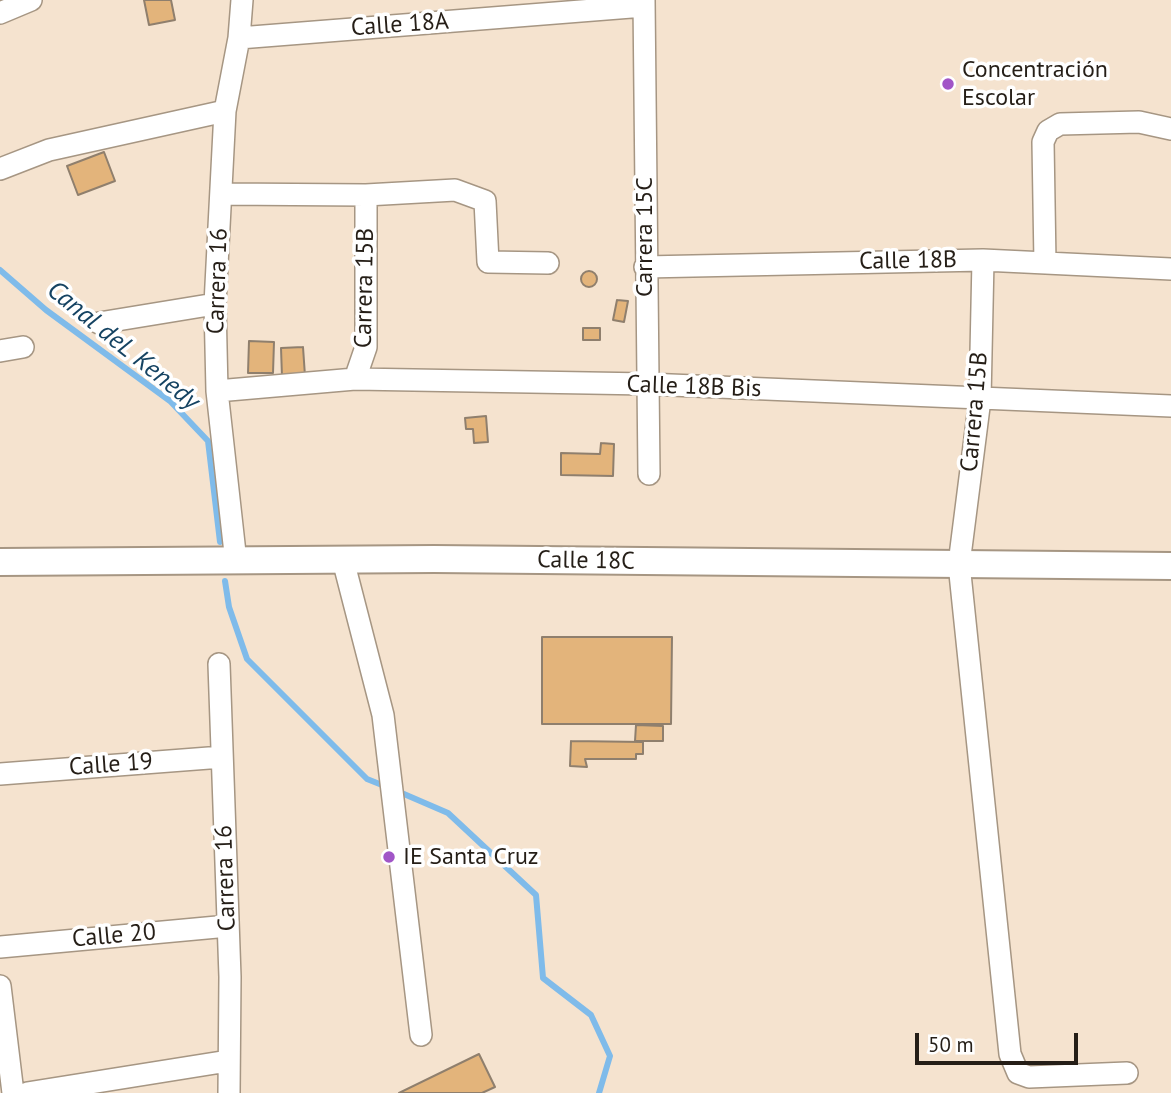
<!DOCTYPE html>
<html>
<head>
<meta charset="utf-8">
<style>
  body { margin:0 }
  #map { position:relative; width:1171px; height:1093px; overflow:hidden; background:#f5e3cf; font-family:"PT Sans",sans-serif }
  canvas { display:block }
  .scale { position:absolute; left:915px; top:1033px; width:163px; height:32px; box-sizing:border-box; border:4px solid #251e17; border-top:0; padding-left:9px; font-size:21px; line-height:24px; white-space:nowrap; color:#251e17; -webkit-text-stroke:5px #fff; paint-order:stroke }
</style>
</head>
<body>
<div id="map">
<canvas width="1171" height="1093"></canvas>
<div class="scale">50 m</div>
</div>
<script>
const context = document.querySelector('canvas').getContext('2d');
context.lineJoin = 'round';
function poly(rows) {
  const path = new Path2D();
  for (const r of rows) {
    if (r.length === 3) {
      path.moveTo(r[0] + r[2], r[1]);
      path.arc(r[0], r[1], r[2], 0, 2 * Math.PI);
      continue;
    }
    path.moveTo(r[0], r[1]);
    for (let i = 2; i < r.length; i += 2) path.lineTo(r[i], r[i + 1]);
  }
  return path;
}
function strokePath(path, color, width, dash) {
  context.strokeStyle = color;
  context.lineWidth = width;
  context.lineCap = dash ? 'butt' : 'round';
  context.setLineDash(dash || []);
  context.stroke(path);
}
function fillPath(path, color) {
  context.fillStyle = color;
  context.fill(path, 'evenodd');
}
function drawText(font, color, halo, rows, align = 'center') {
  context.font = font + ' "PT Sans",sans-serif';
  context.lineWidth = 7;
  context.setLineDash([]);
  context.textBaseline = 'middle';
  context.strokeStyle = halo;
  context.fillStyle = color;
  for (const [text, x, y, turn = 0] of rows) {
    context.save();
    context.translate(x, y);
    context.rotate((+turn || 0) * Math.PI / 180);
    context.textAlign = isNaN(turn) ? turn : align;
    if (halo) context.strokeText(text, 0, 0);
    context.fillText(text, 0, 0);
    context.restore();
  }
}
strokePath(poly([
  [0,270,46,310,170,401,208,441,220,542],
  [225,581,229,607,247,659,367,779,387,787],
  [397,791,448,813,536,895,543,978,591,1015,610,1056,599,1093]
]), '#7fbbea', 6);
const building = poly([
  [144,0,171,0,175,20,149,25,144,0],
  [104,152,115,181,78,195,67,166,104,152],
  [589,279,8],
  [617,300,628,301,624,322,613,320,617,300],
  [583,328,600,328,600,340,583,340,583,328],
  [249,341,274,342,273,373,248,373,249,341],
  [303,347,305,376,282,377,281,348,303,347],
  [486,416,488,442,474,443,473,429,466,429,465,418,486,416],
  [601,443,614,444,613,476,561,475,561,453,600,454,601,443],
  [542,637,672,637,671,724,542,724,542,637],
  [636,725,663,726,663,741,635,741,636,725],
  [571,741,643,742,643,754,636,754,636,759,585,759,587,767,570,766,571,741],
  [479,1054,495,1087,482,1093,399,1093,479,1054]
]);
fillPath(building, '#e3b47b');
strokePath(building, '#8f7f6d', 2);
const minor = poly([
  [644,0,649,474],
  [0,13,31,0],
  [239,38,644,6],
  [0,169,49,150,225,111],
  [221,194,366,195,455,190,485,201,488,262,548,263],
  [983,260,980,399,959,564,1010,1054,1018,1073,1029,1077,1127,1073],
  [1045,263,1043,142,1048,131,1060,124,1139,122,1171,129],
  [645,267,983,260,1171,269],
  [99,323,215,304],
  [0,351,23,347],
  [355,379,366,347,366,195],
  [217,391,355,379,647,384,1171,406],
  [343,560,383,715,421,1035],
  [236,562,217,391,215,304,225,111,239,38,242,0],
  [219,664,230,977,229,1093],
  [0,774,222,757],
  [0,947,228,926],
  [0,986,13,1093],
  [27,1093,228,1061]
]);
const major = poly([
  [0,562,434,559,1171,566]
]);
strokePath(minor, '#a69683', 24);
strokePath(major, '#a69683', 30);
strokePath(minor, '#fff', 21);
strokePath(major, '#fff', 26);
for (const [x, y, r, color] of [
  [948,84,7,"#a155c7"],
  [389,857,7,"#a155c7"]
]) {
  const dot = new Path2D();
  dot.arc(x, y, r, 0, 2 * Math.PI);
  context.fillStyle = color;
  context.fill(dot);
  strokePath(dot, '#fff', 2.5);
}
drawText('24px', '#251e17', '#fff', [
  ["Calle 18A",400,25,-4],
  ["Carrera 15C",645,237,-90],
  ["Calle 18B",908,261,-1],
  ["Carrera 16",218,281,-88],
  ["Carrera 15B",365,288,-89],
  ["Calle 18B Bis",694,387,2],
  ["Carrera 15B",975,412,-85],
  ["Calle 18C",586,561,1],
  ["Calle 19",111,765,-4],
  ["Carrera 16",226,878,-92],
  ["Calle 20",114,936,-5]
]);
drawText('24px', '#251e17', '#fff', [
  ["Concentración",962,70],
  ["Escolar",962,98],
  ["IE Santa Cruz",403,857]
], 'left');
drawText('italic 26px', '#154362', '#fff', [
  ["Canal deL Kenedy",123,346,39]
]);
</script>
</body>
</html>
